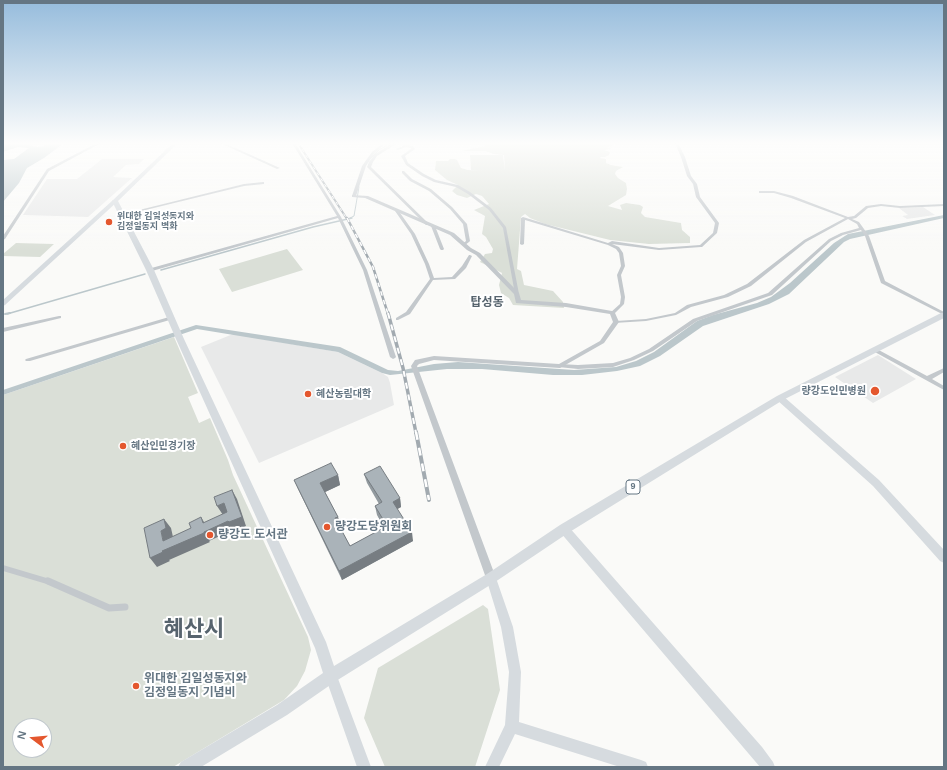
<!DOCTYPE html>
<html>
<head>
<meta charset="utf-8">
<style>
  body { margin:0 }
  #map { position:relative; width:947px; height:770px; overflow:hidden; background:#fafaf8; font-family:Helvetica,sans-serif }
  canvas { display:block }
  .frame { position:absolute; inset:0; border:4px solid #657683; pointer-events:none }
  .north { position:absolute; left:12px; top:718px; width:40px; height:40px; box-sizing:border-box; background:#fff; border:1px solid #c1c8cd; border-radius:50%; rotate:286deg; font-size:11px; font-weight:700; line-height:16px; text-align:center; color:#657683 }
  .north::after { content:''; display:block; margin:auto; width:14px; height:18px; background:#e4572e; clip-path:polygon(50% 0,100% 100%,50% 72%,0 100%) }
</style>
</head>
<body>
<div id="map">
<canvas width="947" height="770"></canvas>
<div class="frame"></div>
<div class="north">N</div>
</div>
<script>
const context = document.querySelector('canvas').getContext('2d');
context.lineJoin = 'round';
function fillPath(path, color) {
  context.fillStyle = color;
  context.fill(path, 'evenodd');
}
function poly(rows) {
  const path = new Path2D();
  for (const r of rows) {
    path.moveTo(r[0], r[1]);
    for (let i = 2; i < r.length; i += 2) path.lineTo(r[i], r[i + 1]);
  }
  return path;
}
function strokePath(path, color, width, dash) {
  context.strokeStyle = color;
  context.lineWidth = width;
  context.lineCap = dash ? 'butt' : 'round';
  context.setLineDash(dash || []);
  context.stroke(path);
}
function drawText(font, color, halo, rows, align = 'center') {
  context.font = font + ' Helvetica,"Noto Sans KR",sans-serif';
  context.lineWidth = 4;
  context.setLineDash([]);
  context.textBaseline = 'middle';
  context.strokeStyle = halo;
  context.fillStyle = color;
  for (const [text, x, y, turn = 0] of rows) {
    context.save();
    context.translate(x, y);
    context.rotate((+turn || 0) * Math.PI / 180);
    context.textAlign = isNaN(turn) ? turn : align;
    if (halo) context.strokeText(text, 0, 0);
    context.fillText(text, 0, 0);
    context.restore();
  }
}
fillPath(poly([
  [102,159,144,159,139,164,126,165,113,177,132,178,88,217,23,215,47,179,77,179],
  [923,207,935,215,907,219,902,216,908,215,899,208],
  [233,334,338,352,382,373,388,377,390,383,394,405,259,463,201,347],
  [878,355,916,379,873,403,835,377]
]), '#e8e9e9');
fillPath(poly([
  [486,143,617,143,607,148,612,149,604,150,610,152,609,155,605,157,601,157,600,158,606,159,606,163,611,165,623,167,616,171,615,174,618,178,626,183,627,189,626,195,608,206,622,210,620,205,626,203,640,205,643,207,641,213,645,217,681,223,682,230,690,237,690,243,649,244,610,240,545,224,530,218,525,214,521,217,517,269,521,271,524,285,553,291,563,302,564,308,513,305,509,298,501,293,499,285,502,273,480,262,485,254,492,253,493,249,486,237,482,234,485,216,474,210,489,204,482,196,476,194,467,198,457,195,452,191,458,185,447,180,435,170,436,161,448,161,450,159,455,159,457,160,461,168,468,170,484,171,471,170,470,155,503,155,505,171,504,155,494,154,485,151,462,151,485,146],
  [16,243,54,244,40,257,3,256,3,254],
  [287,249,303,270,232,292,219,269],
  [174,337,198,393,188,397,199,423,210,418,228,460,233,475,308,637,311,650,305,671,297,686,284,700,173,767,3,767,3,395],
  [20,726,44,726,44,750,20,750],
  [483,605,488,609,500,690,475,767,385,767,364,718,378,668]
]), '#dadfd7');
fillPath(poly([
  [3,143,27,143,28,145,37,147,44,146,47,143,64,143,44,158,27,168,19,183,3,202,3,160,14,159,29,148,18,147,3,152],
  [944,215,944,218,850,239,844,242,789,294,769,304,703,326,660,356,640,366,617,371,582,375,553,375,482,369,447,369,390,375,382,373,338,352,197,329,3,395,3,390,196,325,340,347,388,370,398,371,434,364,458,362,574,370,616,367,636,361,654,352,697,321,713,315,757,303,771,297,790,283,834,243,848,234]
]), '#bbc7cb');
strokePath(poly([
  [370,159,379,150,391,143],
  [348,219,354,216,359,187]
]), '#bbc7cb', 1);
strokePath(poly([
  [161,270,313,227,352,218],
  [7,314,145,274]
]), '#bbc7cb', 1.5);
strokePath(poly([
  [5,314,10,313]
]), '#bbc7cb', 2);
strokePath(poly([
  [3,568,50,582]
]), '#c3c8cc', 5.5);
strokePath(poly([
  [48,581,109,608,125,607]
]), '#c3c8cc', 7);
fillPath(poly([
  [97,143,101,143,49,171,5,239,3,240,3,236,47,169,97,143],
  [220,143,224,143,280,168,277,169,220,143],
  [292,143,295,143,341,217,367,270,396,357,395,358,393,359,390,357,363,270,338,218,152,271,148,271,148,269,337,216,292,143],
  [383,143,386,143,374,154,366,166,356,196,353,197,352,196,362,166,372,152,383,143],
  [395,143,400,143,393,146,377,156,373,162,371,167,428,223,428,225,426,225,367,167,369,162,375,154,391,144,395,143],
  [675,143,678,143,685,157,691,176,697,184,700,197,719,223,717,233,702,247,701,247,659,250,612,244,619,247,623,253,625,266,621,275,625,297,624,304,614,314,612,314,610,313,620,304,621,297,617,275,621,266,619,253,616,249,608,245,525,220,524,244,522,245,520,244,521,218,523,217,608,243,612,241,659,248,700,245,713,233,715,223,696,197,693,184,687,176,681,157,675,143],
  [406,145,413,146,415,149,405,156,408,163,424,174,436,180,458,185,470,192,491,208,506,227,519,294,519,295,515,295,515,294,503,228,489,210,468,194,456,187,434,182,422,176,406,165,401,156,411,149,411,148,406,147,398,150,396,149,406,145],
  [402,171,404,171,412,179,431,189,452,207,467,224,470,241,469,242,465,245,464,245,462,244,466,241,463,224,450,209,429,191,410,181,402,173,402,171],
  [263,182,264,182,264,184,244,186,121,216,119,215,244,184,263,182],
  [759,191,774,191,793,196,848,217,854,216,866,206,881,204,900,206,944,204,944,206,900,208,881,206,868,208,856,218,852,219,859,222,869,236,885,281,944,312,944,315,881,283,865,236,861,230,843,235,831,241,772,295,697,321,653,351,634,360,613,367,578,369,558,367,557,366,558,365,560,364,578,365,613,363,630,358,649,349,693,319,768,293,829,239,841,233,859,228,857,224,848,219,806,242,751,286,728,297,691,307,676,315,646,321,614,323,614,321,616,321,646,319,675,313,687,305,724,295,747,284,804,240,845,218,791,198,774,193,759,193,759,191],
  [396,210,398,210,415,234,429,264,434,278,452,277,462,266,469,255,470,255,472,256,466,268,455,279,433,280,410,314,398,320,396,320,396,318,406,312,430,279,425,264,411,234,395,211,396,210],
  [432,225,435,226,444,249,443,250,441,250,440,249,431,226,432,225],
  [59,316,61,316,61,318,3,332,3,328,59,316],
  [169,317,173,317,173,319,30,361,26,361,25,360,26,359,169,317],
  [875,348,927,376,944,368,944,372,932,379,944,386,944,390,873,351,872,350,873,349,875,348]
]), '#c3c8cc');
fillPath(poly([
  [352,195,368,196,454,233,471,248,480,253,519,293,521,300,566,303,612,311,615,313,619,322,604,343,560,368,434,360,419,364,417,366,496,578,494,581,491,583,488,581,486,578,411,366,415,360,434,356,559,364,600,341,613,322,610,314,566,307,516,303,514,294,476,255,467,250,450,235,365,198,352,197,352,195]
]), '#c3c8cc');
fillPath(poly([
  [113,200,118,201,5,305,3,306,3,300,113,200],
  [780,395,783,396,879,480,944,550,944,563,940,561,873,486,777,400,776,398,780,395],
  [564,525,568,526,762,747,773,762,775,767,760,767,560,532,559,529,560,526,564,525],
  [491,573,495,574,496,578,513,627,521,672,519,722,641,760,646,762,648,767,620,767,515,734,499,767,485,767,505,725,509,672,501,627,486,578,487,574,491,573],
  [331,670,335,672,337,676,371,767,357,767,325,676,327,672,331,670]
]), '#d6dbdf');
fillPath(poly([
  [173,143,178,143,118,201,154,270,184,339,326,642,334,666,487,574,560,525,777,396,941,313,944,313,944,318,783,400,568,533,495,582,336,681,287,715,201,767,178,767,181,762,277,705,323,673,315,648,176,339,146,270,112,201,173,143]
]), '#d6dbdf');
const railFar3 = poly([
  [298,143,347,219]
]);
const railFar2 = poly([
  [347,218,373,267,388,314]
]);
const railFar1 = poly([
  [388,313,403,368,416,433]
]);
const rail = poly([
  [416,432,429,500]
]);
strokePath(railFar3, '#a2aab0', 2);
strokePath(railFar2, '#a2aab0', 2.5);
strokePath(railFar1, '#a2aab0', 3.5);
strokePath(rail, '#a2aab0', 4);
strokePath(railFar3, '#fff', 1, [3.5]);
strokePath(railFar2, '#fff', 1.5, [4.5]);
strokePath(railFar1, '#fff', 2, [6]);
strokePath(rail, '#fff', 2.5, [8]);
fillPath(poly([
  [364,474,400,498,401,507,397,509,413,541,342,580,298,489,294,480,338,475,340,485,325,492,338,517,341,526,340,527,350,546,384,528,377,515,375,506,379,504,367,483]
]), '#929a9f');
fillPath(poly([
  [338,475,340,485,323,493,320,483],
  [232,490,237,499,246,526,234,532,233,530,209,541,210,542,169,560,170,561,157,567,150,558,162,551,163,541,161,531,164,519,171,528,173,537,203,523,201,517,207,527,228,521],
  [400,498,401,507,394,511,393,502],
  [224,503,229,513,223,515,217,506],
  [338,517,341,526,338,527,335,518],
  [412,532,413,541,342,580,339,571]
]), '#777d82');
const building = poly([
  [331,463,338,475,320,483,338,517,335,518,350,546,387,526,375,506,382,502,364,474,380,466,400,498,393,502,412,532,339,571,294,480,331,463],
  [232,490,242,517,229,522,228,521,204,532,204,533,162,551,163,552,150,558,144,528,164,519,166,528,161,531,163,541,191,528,189,523,201,517,203,523,227,512,224,503,217,506,214,497,232,490]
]);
fillPath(building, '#aab3b9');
strokePath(building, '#777d82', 1);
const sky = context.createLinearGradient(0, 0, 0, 251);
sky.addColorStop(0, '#96bcdc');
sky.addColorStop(0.57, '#fdfdfc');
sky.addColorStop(1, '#fdfdfc00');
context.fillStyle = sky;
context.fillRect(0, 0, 947, 251);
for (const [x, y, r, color] of [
  [109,222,4,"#e4572e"],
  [875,391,5,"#e4572e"],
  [308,394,4,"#e4572e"],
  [123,446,4,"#e4572e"],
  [327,527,4,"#e4572e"],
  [210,535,4,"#e4572e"],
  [136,686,4,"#e4572e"]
]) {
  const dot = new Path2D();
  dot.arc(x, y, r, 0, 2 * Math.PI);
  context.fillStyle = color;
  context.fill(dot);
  strokePath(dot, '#fff', 1.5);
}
drawText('bold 9px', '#657683', '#fff', [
  ["위대한 김일성동지와",117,217],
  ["김정일동지 벽화",117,227]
], 'left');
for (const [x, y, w] of [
  [633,487,14]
]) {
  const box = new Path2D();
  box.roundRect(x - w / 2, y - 7, w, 14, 3);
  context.fillStyle = '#fff';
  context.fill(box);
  strokePath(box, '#657683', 1);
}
drawText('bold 9px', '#657683', null, [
  ["9",633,487]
]);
drawText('bold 10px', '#657683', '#fff', [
  ["량강도인민병원",866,391,"right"],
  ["혜산농림대학",316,394],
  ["혜산인민경기장",131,446]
], 'left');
drawText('bold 12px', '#57646e', '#fff', [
  ["탑성동",487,303]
]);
drawText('bold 12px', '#657683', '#fff', [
  ["량강도당위원회",335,527],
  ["량강도 도서관",218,535],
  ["위대한 김일성동지와",144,679],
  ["김정일동지 기념비",144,693]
], 'left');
drawText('bold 22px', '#57646e', '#fff', [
  ["혜산시",194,630]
]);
</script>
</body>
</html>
